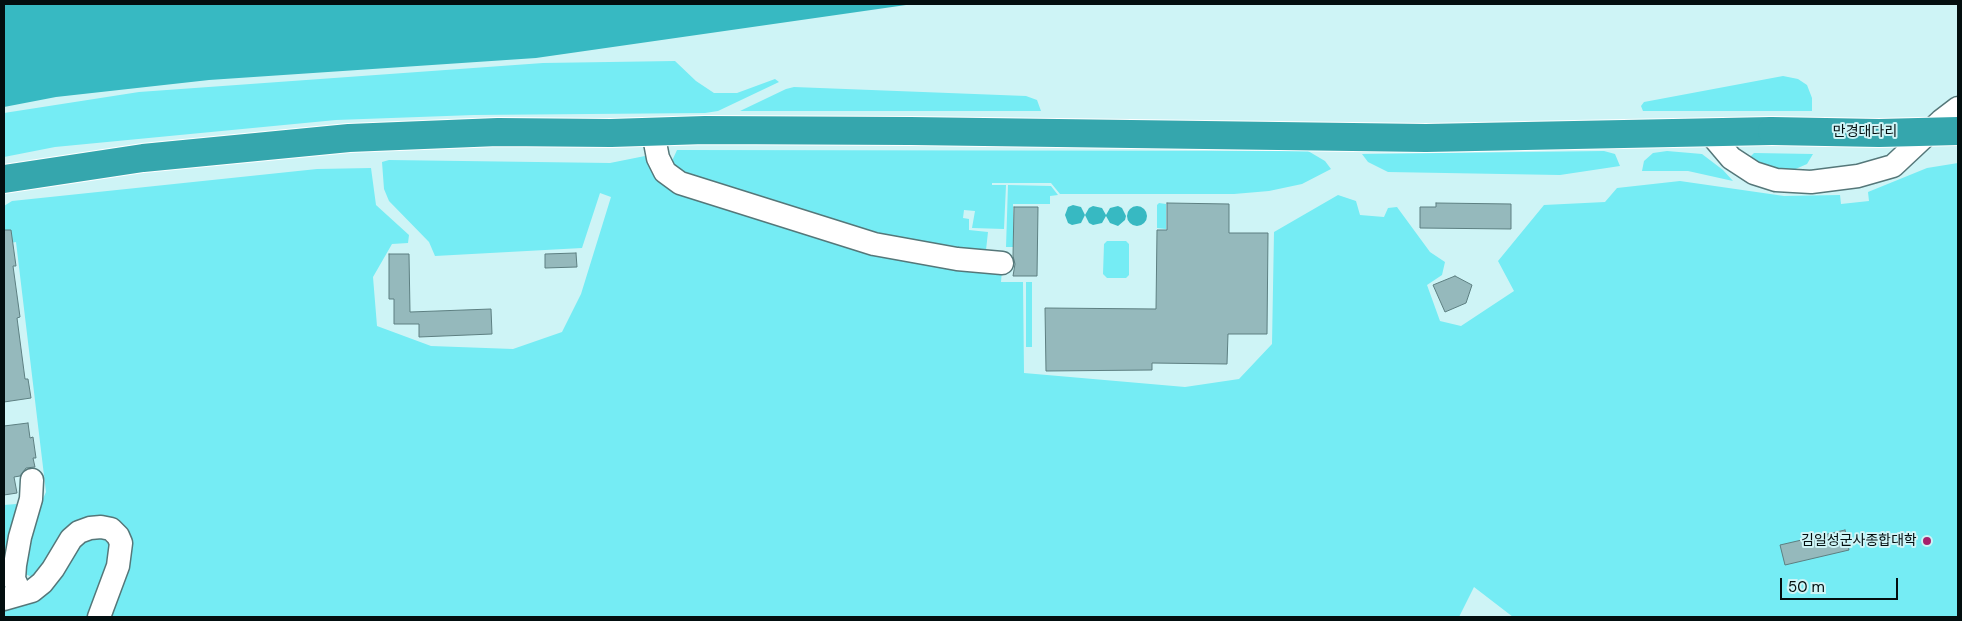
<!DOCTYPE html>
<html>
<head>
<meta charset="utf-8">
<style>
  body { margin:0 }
  #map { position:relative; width:1962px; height:621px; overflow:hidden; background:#cef4f6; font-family:"DM Sans",sans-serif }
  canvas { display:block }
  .frame { position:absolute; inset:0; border:5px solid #030e0f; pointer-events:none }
  .scale { position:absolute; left:1780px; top:578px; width:118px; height:22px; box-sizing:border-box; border:2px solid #030e0f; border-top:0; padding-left:6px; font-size:15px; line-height:18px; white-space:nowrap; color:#030e0f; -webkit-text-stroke:4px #cef4f6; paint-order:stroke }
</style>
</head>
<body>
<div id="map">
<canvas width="1962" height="621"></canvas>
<div class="frame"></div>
<div class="scale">50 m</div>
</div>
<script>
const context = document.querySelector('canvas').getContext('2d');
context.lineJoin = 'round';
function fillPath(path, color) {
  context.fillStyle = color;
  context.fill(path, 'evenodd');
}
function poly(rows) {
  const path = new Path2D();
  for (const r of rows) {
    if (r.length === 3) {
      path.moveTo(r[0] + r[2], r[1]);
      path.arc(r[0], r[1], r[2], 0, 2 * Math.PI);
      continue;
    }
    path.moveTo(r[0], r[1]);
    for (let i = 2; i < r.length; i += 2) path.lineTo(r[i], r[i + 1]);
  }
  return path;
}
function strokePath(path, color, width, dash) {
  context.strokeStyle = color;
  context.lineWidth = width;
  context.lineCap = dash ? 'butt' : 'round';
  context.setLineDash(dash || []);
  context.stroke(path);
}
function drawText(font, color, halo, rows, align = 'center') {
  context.font = font + ' "DM Sans","Noto Sans KR",sans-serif';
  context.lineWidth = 4;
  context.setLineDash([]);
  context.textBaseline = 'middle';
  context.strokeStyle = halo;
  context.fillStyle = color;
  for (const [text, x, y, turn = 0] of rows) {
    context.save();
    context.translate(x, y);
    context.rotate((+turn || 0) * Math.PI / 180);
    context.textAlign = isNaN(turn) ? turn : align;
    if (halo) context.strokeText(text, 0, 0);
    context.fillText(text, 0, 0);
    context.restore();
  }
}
fillPath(poly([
  [675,61,696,81,714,93,737,93,775,79,779,82,718,111,705,113,474,115,336,120,55,147,4,157,4,113,139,92,543,63],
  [1783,76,1798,79,1807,85,1812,98,1812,111,1643,111,1641,106,1644,102],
  [794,87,1026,96,1037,100,1041,111,740,111,786,89],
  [677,150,1308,151,1325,161,1331,169,1302,184,1269,191,1234,194,1060,194,1051,183,992,183,992,185,1006,185,1004,229,972,228,975,211,964,210,963,218,969,219,969,230,988,232,986,250,984,252,884,240,782,209,673,169,672,161],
  [1604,151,1615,154,1620,166,1560,175,1388,172,1368,162,1362,154],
  [1667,151,1702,154,1723,170,1733,181,1688,171,1642,171,1644,161,1653,153],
  [1754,153,1813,154,1807,164,1791,171,1778,169,1753,160,1751,156],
  [645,156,661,181,1002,270,1001,282,1023,282,1024,373,1185,387,1239,379,1272,344,1274,232,1338,195,1356,201,1360,215,1384,217,1388,208,1397,207,1430,252,1445,262,1442,275,1427,285,1440,321,1461,326,1514,291,1498,261,1544,205,1605,202,1617,188,1680,181,1784,196,1840,195,1841,204,1869,201,1868,192,1927,168,1958,163,1958,617,1513,617,1474,587,1459,617,105,617,128,557,99,519,39,575,30,576,25,574,24,541,46,492,16,242,4,244,4,206,12,201,317,169,371,168,376,205,409,235,408,243,392,244,373,277,377,326,431,346,513,349,562,332,581,294,611,197,600,193,582,248,435,256,429,242,389,201,384,189,382,162,389,160,610,163],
  [1008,185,1051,186,1058,195,1050,196,1050,204,1013,204,1013,247,1006,247],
  [1159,203,1166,204,1166,229,1157,228,1157,205],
  [1107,241,1126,241,1129,244,1129,275,1126,278,1107,278,1103,274,1104,244],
  [1026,282,1032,282,1032,347,1026,347],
  [16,504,21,506,10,579,4,592,4,505],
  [105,537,113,547,93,617,4,617,4,607,80,538]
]), '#75ecf4');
fillPath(poly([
  [4,4,913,4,536,58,209,80,56,97,4,107],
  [1073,205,1081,207,1085,215,1089,208,1093,206,1102,208,1106,215,1110,208,1118,206,1122,208,1126,216,1125,220,1118,226,1110,223,1106,216,1102,223,1093,225,1089,223,1085,215,1081,223,1072,225,1068,223,1065,215,1068,207],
  [1137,216,10]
]), '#37b9c2');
const building = poly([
  [1167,203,1229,204,1229,233,1268,233,1267,334,1228,334,1227,364,1152,363,1152,370,1046,371,1045,308,1156,309,1157,230,1167,230,1167,203],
  [1436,203,1511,204,1511,229,1420,228,1420,207,1436,207,1436,203],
  [1014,207,1038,207,1037,276,1013,276,1015,264,1013,256,1014,207],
  [4,230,11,230,16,266,13,266,20,317,17,318,25,379,28,379,31,398,4,402,4,230],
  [576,253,577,267,545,268,545,254,576,253],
  [389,254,409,254,410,312,491,309,492,334,419,337,419,324,394,324,394,299,389,299,389,254],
  [1455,276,1472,285,1466,303,1445,312,1433,285,1455,276],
  [28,423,30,438,33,437,36,458,33,458,35,467,26,468,20,476,14,477,17,493,4,495,4,426,28,423],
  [1845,530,1849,550,1785,565,1780,545,1845,530]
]);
fillPath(building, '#95b9bc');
strokePath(building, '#5d7f81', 1);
const minor = poly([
  [653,132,658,158,665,172,680,183,874,244,957,259,1002,263],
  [1709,132,1731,158,1754,173,1776,180,1811,182,1858,176,1893,166,1941,121,1958,108],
  [21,594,14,579,15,565,20,537,31,499,32,480],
  [4,599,32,591,42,583,53,569,71,539,79,532,90,528,101,527,111,529,118,536,121,543,118,566,99,617]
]);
const highway = poly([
  [4,179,143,158,349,138,498,132,611,133,705,130,910,131,1426,138,1772,131]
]);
strokePath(minor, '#557779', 25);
strokePath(highway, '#fff', 30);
strokePath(minor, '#fff', 22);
strokePath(highway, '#35a6ad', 28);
const highwayBridge = poly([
  [1772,131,1879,133,1958,131]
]);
strokePath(highwayBridge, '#fff', 30, []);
strokePath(highwayBridge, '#35a6ad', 28);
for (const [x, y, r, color] of [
  [1927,541,5,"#a6216c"]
]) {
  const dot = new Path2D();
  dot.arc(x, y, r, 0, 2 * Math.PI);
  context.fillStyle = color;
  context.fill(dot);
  strokePath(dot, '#cef4f6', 2);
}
drawText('14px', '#030e0f', '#cef4f6', [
  ["만경대다리",1865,132]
]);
drawText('14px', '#030e0f', '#cef4f6', [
  ["김일성군사종합대학",1917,541]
], 'right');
</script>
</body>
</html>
